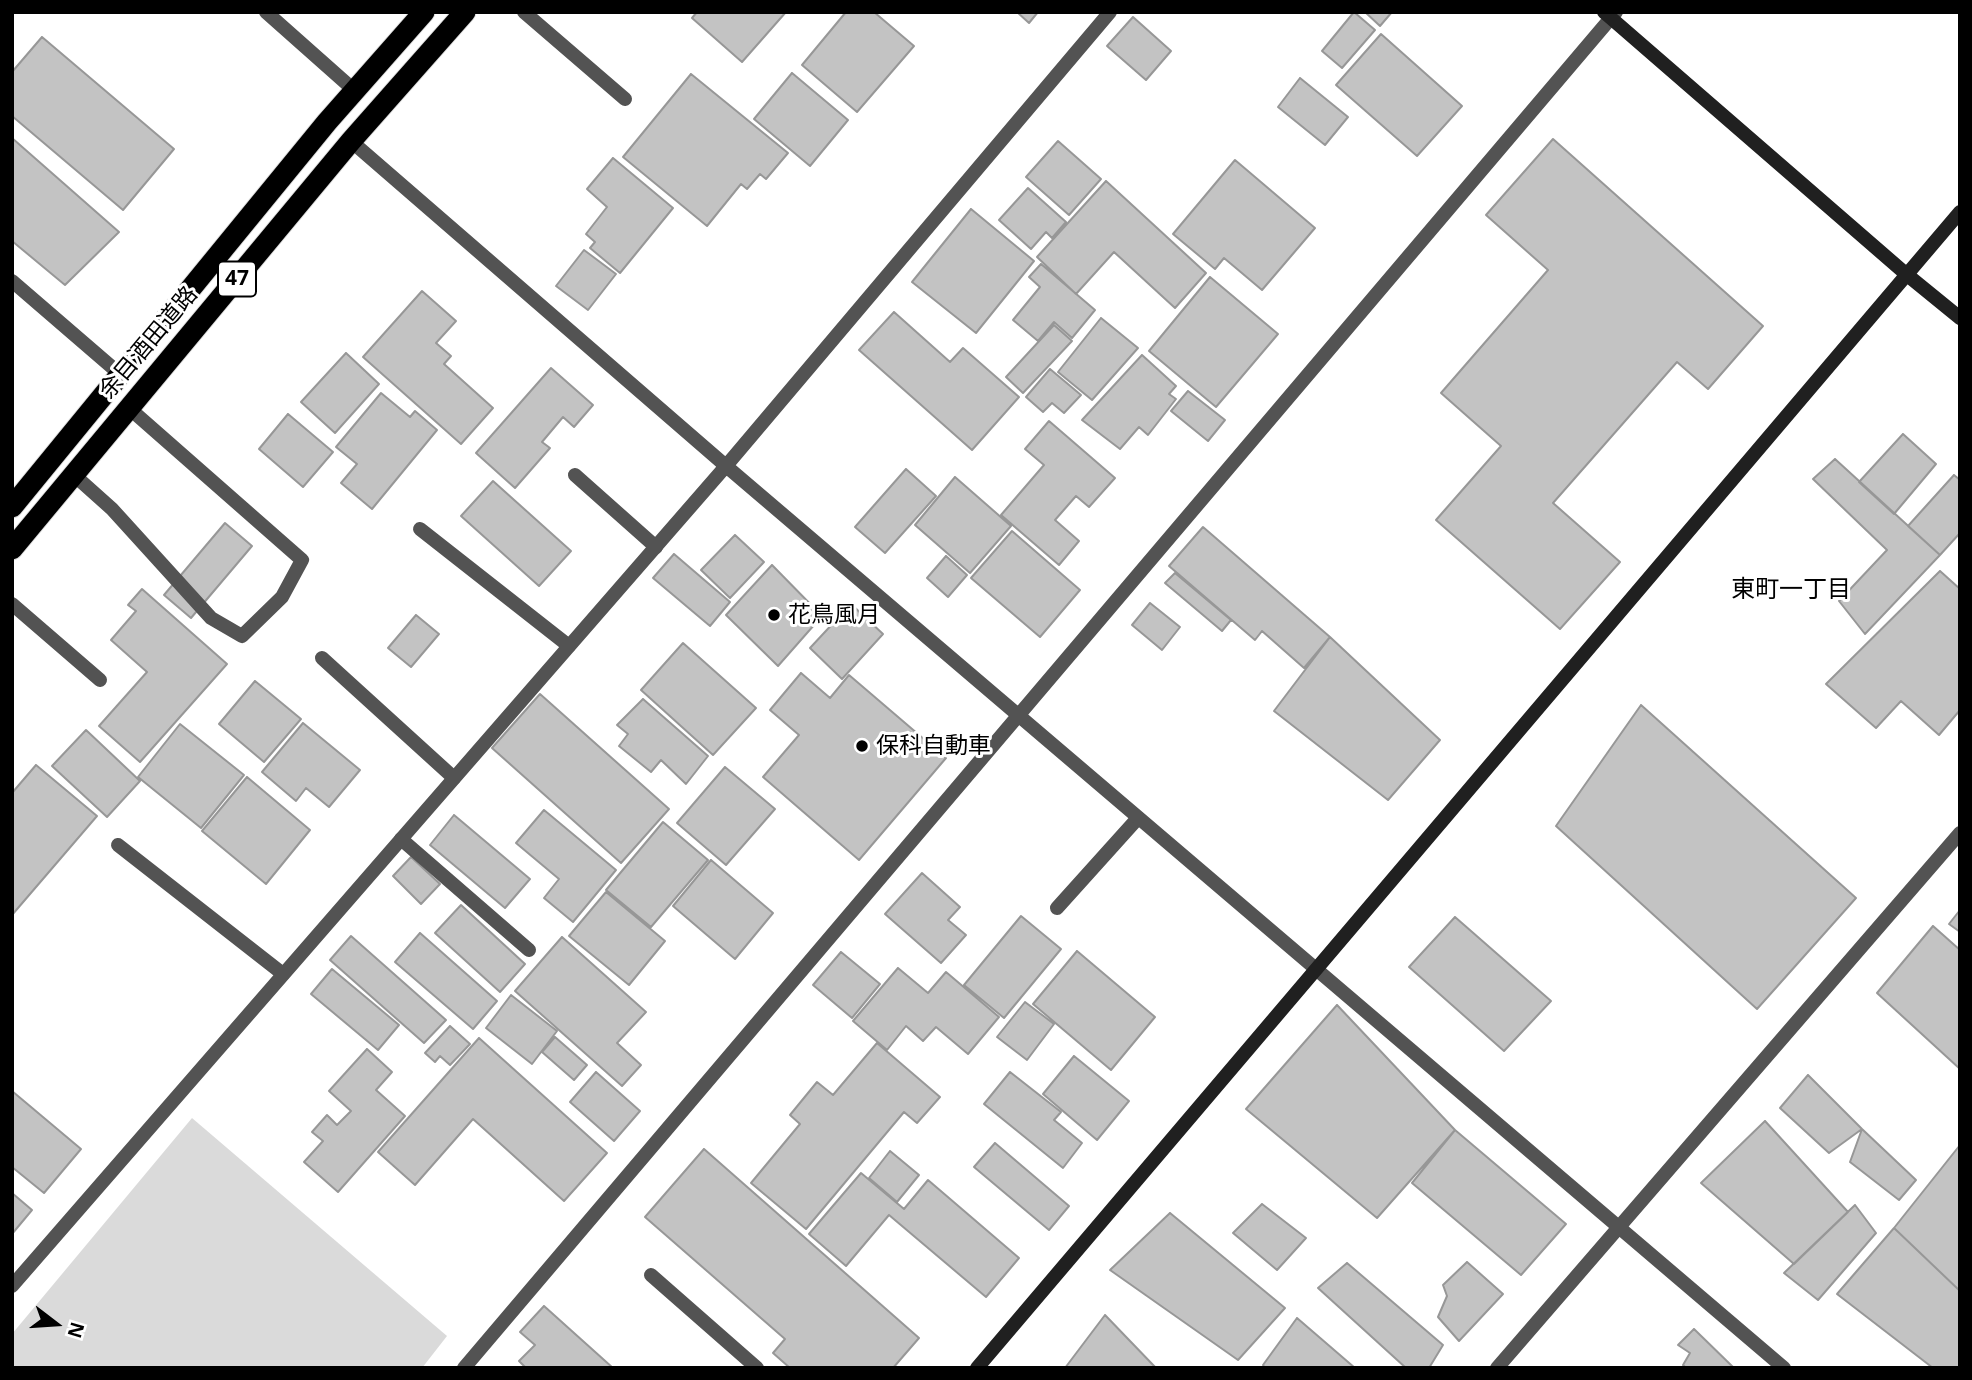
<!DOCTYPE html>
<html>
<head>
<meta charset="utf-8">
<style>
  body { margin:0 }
  #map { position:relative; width:1972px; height:1380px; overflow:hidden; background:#fff; font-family:"Noto Sans",sans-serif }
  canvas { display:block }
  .frame { position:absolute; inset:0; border:14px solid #000; pointer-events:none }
  .north { position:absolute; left:21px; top:1289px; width:70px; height:70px; -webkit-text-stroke:5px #fff; paint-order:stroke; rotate:107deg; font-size:19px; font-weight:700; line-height:28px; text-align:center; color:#000 }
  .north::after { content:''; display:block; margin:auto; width:24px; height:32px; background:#000; clip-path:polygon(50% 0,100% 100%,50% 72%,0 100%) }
</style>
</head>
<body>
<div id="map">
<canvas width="1972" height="1380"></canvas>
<div class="frame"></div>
<div class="north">N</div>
</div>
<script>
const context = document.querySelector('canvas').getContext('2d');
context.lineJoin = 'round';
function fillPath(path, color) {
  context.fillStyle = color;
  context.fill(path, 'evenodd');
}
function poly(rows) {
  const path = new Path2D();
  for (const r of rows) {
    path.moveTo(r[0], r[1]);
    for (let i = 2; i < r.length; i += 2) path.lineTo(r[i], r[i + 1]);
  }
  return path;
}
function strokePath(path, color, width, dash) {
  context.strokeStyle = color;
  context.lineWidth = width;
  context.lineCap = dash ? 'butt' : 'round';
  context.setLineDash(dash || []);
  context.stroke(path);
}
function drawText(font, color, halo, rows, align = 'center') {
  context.font = font + ' "Noto Sans","Noto Sans JP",sans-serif';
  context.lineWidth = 6;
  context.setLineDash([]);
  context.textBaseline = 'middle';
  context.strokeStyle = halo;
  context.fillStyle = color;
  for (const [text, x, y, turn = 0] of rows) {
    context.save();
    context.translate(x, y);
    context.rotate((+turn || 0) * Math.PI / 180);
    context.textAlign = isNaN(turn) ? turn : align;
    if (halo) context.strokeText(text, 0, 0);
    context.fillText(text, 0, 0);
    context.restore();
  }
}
fillPath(poly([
  [192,1118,447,1336,422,1368,12,1368,12,1334]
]), '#dadada');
const building = poly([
  [697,12,786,12,742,62,692,18,697,12],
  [846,12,874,12,914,46,857,112,802,65,846,12],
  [1017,12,1038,12,1029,23,1017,12],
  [1354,12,1375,30,1342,68,1322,51,1354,12],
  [1365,12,1392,12,1380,26,1365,12],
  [1133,17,1171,51,1146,80,1107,46,1133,17],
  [1381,34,1462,106,1417,156,1336,85,1381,34],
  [42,37,174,149,123,210,12,116,12,72,42,37],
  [792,73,848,120,810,166,754,119,792,73],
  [691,74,788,153,766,179,760,174,747,189,741,184,707,226,623,157,691,74],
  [1300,78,1348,117,1325,145,1278,107,1300,78],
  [12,138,119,232,65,285,12,241,12,138],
  [1553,139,1763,326,1708,389,1677,362,1553,503,1620,562,1560,629,1436,520,1501,446,1441,393,1548,270,1486,215,1553,139],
  [1058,141,1101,179,1069,215,1026,177,1058,141],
  [613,158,673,208,620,273,590,248,595,242,586,234,607,207,587,189,613,158],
  [1235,160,1315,228,1262,290,1224,258,1215,269,1173,234,1235,160],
  [1106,181,1206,273,1175,308,1114,252,1076,294,1037,257,1106,181],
  [1028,188,1066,222,1052,238,1046,232,1031,249,999,220,1028,188],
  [971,209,1034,261,976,333,912,282,971,209],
  [584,250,616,274,588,310,556,286,584,250],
  [1041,264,1095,310,1072,338,1054,322,1038,341,1013,320,1040,287,1029,277,1041,264],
  [1210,277,1278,334,1216,407,1149,351,1210,277],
  [422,291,456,321,436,343,451,356,444,364,493,408,461,444,363,357,422,291],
  [894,312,950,362,963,348,1019,397,972,450,859,350,894,312],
  [1101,318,1138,348,1092,400,1058,372,1101,318],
  [1054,325,1072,341,1023,393,1006,377,1054,325],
  [346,353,379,384,335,433,301,402,346,353],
  [1142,355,1176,386,1169,394,1176,399,1148,435,1139,427,1120,449,1082,420,1142,355],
  [551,368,593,405,574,427,563,417,542,442,550,448,515,488,476,453,551,368],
  [1050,369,1081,395,1064,413,1052,403,1043,412,1026,397,1050,369],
  [1188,391,1225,420,1208,441,1171,411,1188,391],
  [381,393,410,417,415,411,437,430,372,509,341,483,357,464,336,447,381,393],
  [288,414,333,452,303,487,259,449,288,414],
  [1049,421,1115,478,1089,507,1076,496,1055,520,1079,541,1059,565,1001,515,1044,465,1025,449,1049,421],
  [1903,434,1936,464,1894,514,1859,482,1903,434],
  [1835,459,1940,555,1865,634,1839,601,1887,550,1813,479,1835,459],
  [906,469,936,496,885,553,855,527,906,469],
  [1954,475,1960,480,1960,533,1940,555,1908,526,1954,475],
  [955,477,1011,526,970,573,915,525,955,477],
  [493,481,571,551,539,586,461,516,493,481],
  [225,523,252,546,191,618,164,595,225,523],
  [1203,527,1330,637,1304,668,1262,631,1255,640,1169,566,1203,527],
  [1012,531,1080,590,1040,637,971,578,1012,531],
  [735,535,764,562,730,598,701,570,735,535],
  [674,554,730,602,710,626,653,578,674,554],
  [946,556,967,575,948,597,927,578,946,556],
  [772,565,822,616,778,666,726,615,772,565],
  [1940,571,1960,589,1960,710,1939,735,1901,701,1876,728,1826,684,1940,571],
  [1175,573,1231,620,1222,631,1165,583,1175,573],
  [142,589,227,664,140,762,99,726,147,672,111,640,136,611,128,605,142,589],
  [1150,603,1180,627,1162,650,1132,625,1150,603],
  [851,604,883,634,842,679,810,648,851,604],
  [416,615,439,634,411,667,388,648,416,615],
  [1330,637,1440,740,1388,800,1274,711,1330,637],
  [683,643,756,708,713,755,641,690,683,643],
  [801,673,830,698,849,675,946,758,859,860,763,777,799,735,770,710,801,673],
  [255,681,301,719,264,762,219,724,255,681],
  [540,694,669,809,621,863,492,748,540,694],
  [643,699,708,756,686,784,661,760,651,772,619,746,628,734,617,725,643,699],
  [1641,705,1856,898,1757,1009,1556,826,1641,705],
  [303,723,360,770,329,807,306,788,296,801,262,772,303,723],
  [180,724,244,775,201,828,138,777,180,724],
  [86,730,140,781,107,817,52,766,86,730],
  [36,765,97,816,12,915,12,793,36,765],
  [725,767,775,809,726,865,677,823,725,767],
  [247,777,310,830,266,884,202,831,247,777],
  [544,810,616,870,573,922,544,898,559,879,516,843,544,810],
  [454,815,530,879,505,908,430,845,454,815],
  [663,822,708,860,651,927,606,890,663,822],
  [411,857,440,884,421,904,393,876,411,857],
  [711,860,773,913,735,959,673,906,711,860],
  [922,873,960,907,948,920,966,935,941,963,885,914,922,873],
  [606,892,665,941,629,985,569,936,606,892],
  [461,905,525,964,500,992,435,933,461,905],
  [1960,910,1960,932,1949,924,1960,910],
  [1021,916,1061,949,1004,1018,964,985,1021,916],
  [1455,917,1551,1001,1504,1051,1409,967,1455,917],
  [1933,926,1960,950,1960,1069,1877,993,1933,926],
  [420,933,497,1001,473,1029,395,962,420,933],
  [351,936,446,1020,424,1043,330,960,351,936],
  [562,937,646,1012,617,1043,641,1065,622,1086,515,991,562,937],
  [1077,951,1155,1017,1111,1070,1033,1004,1077,951],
  [841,952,880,984,852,1018,813,985,841,952],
  [898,968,928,993,946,972,999,1017,968,1054,936,1027,923,1041,906,1026,887,1050,853,1021,898,968],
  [332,969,399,1025,378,1050,311,994,332,969],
  [511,995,557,1031,532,1064,486,1028,511,995],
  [1025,1002,1054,1024,1027,1060,997,1037,1025,1002],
  [1337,1005,1455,1130,1377,1218,1246,1109,1337,1005],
  [450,1026,470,1044,450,1065,440,1056,435,1062,425,1053,450,1026],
  [555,1037,587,1065,574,1080,542,1052,555,1037],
  [479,1038,607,1153,564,1201,473,1119,415,1185,378,1152,479,1038],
  [877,1043,940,1097,917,1123,904,1112,806,1229,751,1183,800,1124,790,1115,817,1082,833,1095,877,1043],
  [367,1049,392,1072,376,1090,405,1116,338,1192,304,1162,323,1141,312,1132,327,1115,337,1125,351,1111,329,1091,367,1049],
  [1074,1056,1129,1101,1097,1140,1043,1094,1074,1056],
  [596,1072,640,1111,614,1141,570,1102,596,1072],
  [1010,1072,1061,1112,1054,1120,1082,1143,1063,1168,984,1104,1010,1072],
  [1808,1075,1862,1129,1829,1153,1780,1108,1808,1075],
  [12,1091,81,1149,44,1193,12,1167,12,1091],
  [1765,1121,1848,1212,1794,1264,1701,1183,1765,1121],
  [1862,1129,1916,1180,1899,1200,1850,1162,1862,1129],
  [1455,1130,1566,1224,1521,1275,1412,1183,1455,1130],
  [995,1143,1069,1206,1049,1230,974,1167,995,1143],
  [1960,1145,1960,1291,1894,1228,1960,1145],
  [704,1149,919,1338,893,1368,790,1368,773,1353,785,1339,645,1217,704,1149],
  [890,1151,919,1175,897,1202,869,1178,890,1151],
  [861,1173,904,1209,928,1180,1019,1258,986,1297,889,1215,846,1266,809,1234,861,1173],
  [12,1193,32,1210,12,1234,12,1193],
  [1262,1204,1306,1238,1277,1270,1233,1233,1262,1204],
  [1855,1205,1876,1233,1818,1300,1784,1273,1855,1205],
  [1170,1213,1285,1308,1238,1360,1110,1270,1170,1213],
  [1894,1228,1960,1291,1960,1368,1933,1368,1837,1294,1894,1228],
  [1467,1262,1503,1294,1459,1341,1438,1317,1447,1296,1443,1285,1467,1262],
  [1347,1263,1443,1345,1429,1368,1406,1368,1318,1288,1347,1263],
  [544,1306,613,1368,526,1368,519,1361,535,1345,520,1332,544,1306],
  [1105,1315,1156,1368,1065,1368,1105,1315],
  [1297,1318,1355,1368,1265,1368,1263,1365,1297,1318],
  [1694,1329,1734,1368,1686,1368,1683,1365,1690,1353,1678,1345,1694,1329]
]);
fillPath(building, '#c3c3c3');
strokePath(building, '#979797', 2);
const highway = poly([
  [12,507,327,122,424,12],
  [12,549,351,141,465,12]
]);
strokePath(highway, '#dbdbdb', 23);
strokePath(poly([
  [266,12,355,91],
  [524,12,625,99],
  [12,281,121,375],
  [74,475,112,509,211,618,242,636,282,597,302,560,129,408],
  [575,475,656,547],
  [420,529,569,646],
  [12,604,100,680],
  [322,658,454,778],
  [401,839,529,950],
  [118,845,283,974],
  [1057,908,1138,818],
  [651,1275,757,1368]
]), '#535353', 14);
strokePath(poly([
  [351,141,726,466,1784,1368],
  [12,1286,726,466,1110,12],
  [464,1368,1616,12],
  [1497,1368,1960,833]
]), '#535353', 14);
strokePath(poly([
  [1604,12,1906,274,1960,318],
  [977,1368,1960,212]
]), '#202020', 14);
strokePath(highway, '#000', 21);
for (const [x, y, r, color] of [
  [774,615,7,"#000"],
  [862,746,7,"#000"]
]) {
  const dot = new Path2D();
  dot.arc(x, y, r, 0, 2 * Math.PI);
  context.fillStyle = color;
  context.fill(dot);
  strokePath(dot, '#fff', 2.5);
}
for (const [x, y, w] of [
  [237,279,38]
]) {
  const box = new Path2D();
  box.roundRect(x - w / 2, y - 17.5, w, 35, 5);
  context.fillStyle = '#fff';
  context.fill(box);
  strokePath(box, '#000', 2);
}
drawText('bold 21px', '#000', null, [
  ["47",237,279]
]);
drawText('23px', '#000', '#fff', [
  ["余目酒田道路",149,343,-50]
]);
drawText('23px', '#000', '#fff', [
  ["花鳥風月",788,615],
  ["保科自動車",876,746]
], 'left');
drawText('24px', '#000', '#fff', [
  ["東町一丁目",1791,590]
]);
</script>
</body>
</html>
